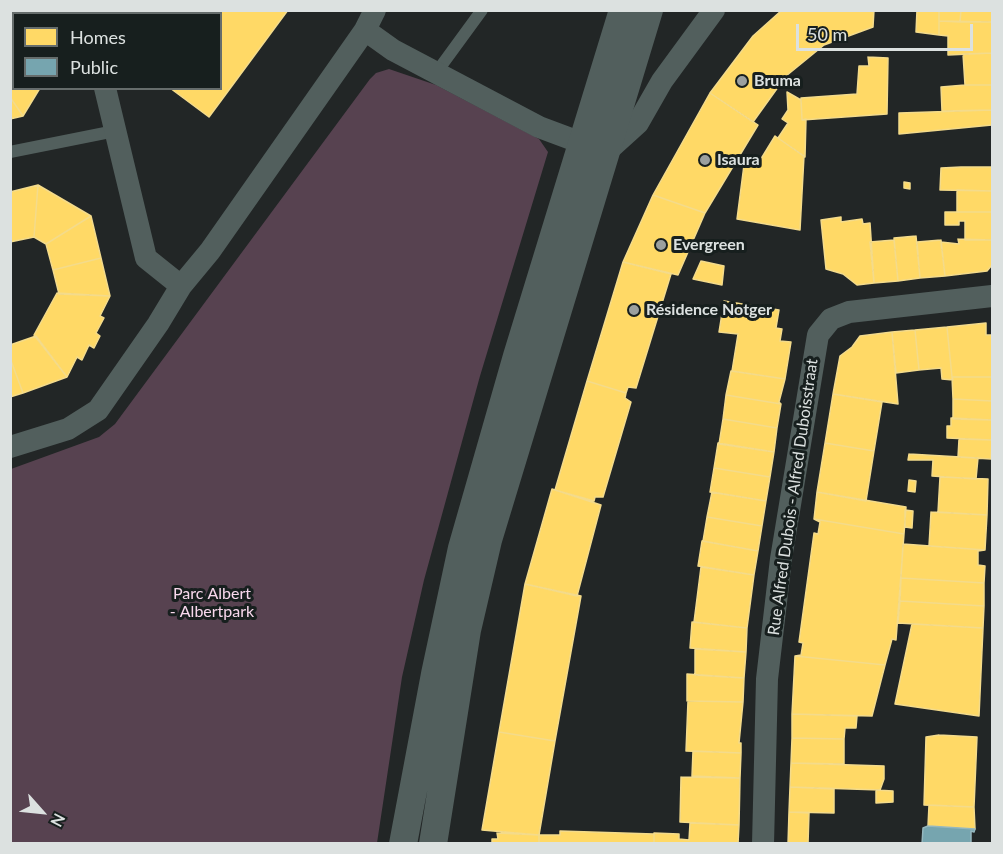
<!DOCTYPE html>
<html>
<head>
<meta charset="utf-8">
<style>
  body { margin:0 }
  #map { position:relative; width:1003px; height:854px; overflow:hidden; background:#222626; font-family:Lato,sans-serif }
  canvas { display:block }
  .frame { position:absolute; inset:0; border:12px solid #dce1e0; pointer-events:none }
  .legend { position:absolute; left:12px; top:12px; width:210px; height:78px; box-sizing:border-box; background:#171f1e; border:2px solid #666d6c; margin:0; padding:8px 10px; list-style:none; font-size:18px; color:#dce1e0 }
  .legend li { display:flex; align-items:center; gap:12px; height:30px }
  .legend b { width:30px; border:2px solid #666d6c }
  .north { position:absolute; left:12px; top:782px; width:60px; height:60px; -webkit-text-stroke:4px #171f1e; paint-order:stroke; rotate:117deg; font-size:16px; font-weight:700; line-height:24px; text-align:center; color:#dce1e0 }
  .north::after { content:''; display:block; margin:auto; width:21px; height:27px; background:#dce1e0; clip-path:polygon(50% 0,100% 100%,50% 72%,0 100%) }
  .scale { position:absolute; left:796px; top:24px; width:177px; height:27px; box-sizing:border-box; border:3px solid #dce1e0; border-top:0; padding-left:8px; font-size:18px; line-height:21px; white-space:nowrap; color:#dce1e0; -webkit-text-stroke:4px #171f1e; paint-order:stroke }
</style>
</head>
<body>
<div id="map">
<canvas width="1003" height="854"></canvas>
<div class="frame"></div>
<ul class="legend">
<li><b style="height:16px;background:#ffd966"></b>Homes</li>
<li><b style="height:16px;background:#76a5af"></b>Public</li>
</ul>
<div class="north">N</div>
<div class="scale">50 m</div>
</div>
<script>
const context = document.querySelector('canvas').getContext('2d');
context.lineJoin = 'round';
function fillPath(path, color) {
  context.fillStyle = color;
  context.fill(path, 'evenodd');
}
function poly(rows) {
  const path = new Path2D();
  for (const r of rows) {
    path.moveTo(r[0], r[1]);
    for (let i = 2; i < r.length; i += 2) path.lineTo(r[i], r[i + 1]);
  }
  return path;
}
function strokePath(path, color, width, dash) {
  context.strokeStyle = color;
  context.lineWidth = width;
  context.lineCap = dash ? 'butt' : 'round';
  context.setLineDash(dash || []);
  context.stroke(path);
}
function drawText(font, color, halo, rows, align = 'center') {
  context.font = font + ' Lato,sans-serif';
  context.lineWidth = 6;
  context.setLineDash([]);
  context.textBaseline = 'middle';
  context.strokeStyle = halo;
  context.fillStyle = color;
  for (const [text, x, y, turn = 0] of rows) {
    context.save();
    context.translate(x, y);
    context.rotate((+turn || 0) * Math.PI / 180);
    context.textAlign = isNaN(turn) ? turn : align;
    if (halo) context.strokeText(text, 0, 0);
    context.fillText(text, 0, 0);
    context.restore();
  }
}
fillPath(poly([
  [389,69,436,85,539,139,548,152,480,376,424,580,402,677,377,843,11,844,11,469,99,437,115,424,370,79,376,73]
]), '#574250');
const homes = poly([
  [206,10,288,10,209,117,170,88,220,88,220,14,204,14,206,10],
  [874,10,873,27,824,45,786,76,753,122,710,93,753,36,782,10,874,10],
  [939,10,961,10,960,22,939,21,939,10],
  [939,10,939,35,916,32,917,10,939,10],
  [961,10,992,10,992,22,960,22,961,10],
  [939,21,992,22,992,53,948,55,948,36,939,35,939,21],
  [14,26,14,60,10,60,10,27,14,26],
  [992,53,992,85,965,85,963,54,992,53],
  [868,57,888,58,887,114,802,120,801,98,857,94,859,66,869,66,868,57],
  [10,60,14,60,14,88,40,88,23,116,10,97,10,60],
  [965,85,992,85,992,110,942,111,941,87,965,85],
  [787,92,801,100,802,120,806,119,805,157,778,138,788,123,782,119,788,110,787,92],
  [710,93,758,125,705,213,653,195,710,93],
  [10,97,23,116,10,119,10,97],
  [992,110,992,125,899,134,899,113,992,110],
  [775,136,804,156,800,230,737,219,744,165,756,167,775,136],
  [961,167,992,167,992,191,940,190,941,168,961,167],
  [904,182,910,183,910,189,904,188,904,182],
  [38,185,34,237,10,242,10,192,38,185],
  [38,185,91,216,46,244,34,237,38,185],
  [957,190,992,191,992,212,957,212,957,190],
  [653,195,705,213,678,275,623,262,653,195],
  [945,212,992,212,992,240,965,240,965,221,959,221,959,225,945,225,945,212],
  [91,216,101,258,53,270,46,244,91,216],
  [841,217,841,222,862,219,863,224,870,223,874,283,857,285,843,274,826,269,821,220,841,217],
  [916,236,920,278,898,281,894,238,916,236],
  [958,239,992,240,992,265,987,271,945,276,941,242,959,244,958,239],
  [894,240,898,281,874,283,870,242,894,240],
  [941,240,945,276,920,278,917,242,941,240],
  [101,258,110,296,59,294,53,270,101,258],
  [701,261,724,266,722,285,693,279,701,261],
  [623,262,671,274,636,388,628,387,626,393,587,381,623,262],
  [57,293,110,296,100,316,104,318,96,333,100,336,94,348,89,345,82,360,77,357,67,377,34,335,57,293],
  [724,301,779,310,776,328,782,329,780,341,791,342,785,379,732,371,738,334,719,332,724,301],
  [986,323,986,335,992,335,992,377,952,377,947,327,986,323],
  [947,327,952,377,953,380,942,379,941,368,919,370,915,330,947,327],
  [915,330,919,370,896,373,892,332,915,330],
  [892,332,898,404,833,394,840,356,852,347,860,336,892,332],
  [36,336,67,377,23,393,10,358,10,345,36,336],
  [10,358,23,393,10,397,10,358],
  [731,371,785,379,779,402,781,404,726,395,731,371],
  [952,377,992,377,992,401,953,399,952,377],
  [587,381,626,393,625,398,631,402,603,497,595,497,594,501,555,490,587,381],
  [833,394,882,402,874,451,825,443,833,394],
  [726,395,781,404,777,428,723,419,726,395],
  [953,399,992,401,992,420,953,419,953,399],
  [951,418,992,420,992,440,947,438,947,426,951,426,951,418],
  [723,419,777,428,774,452,719,444,723,419],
  [959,439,992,440,991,459,958,457,959,439],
  [718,443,774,452,770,477,714,468,718,443],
  [825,443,874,451,866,501,817,492,825,443],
  [909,454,978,458,976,479,932,476,933,460,908,460,909,454],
  [714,468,770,477,766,501,710,492,714,468],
  [940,477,988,479,987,515,938,512,940,477],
  [909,480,916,481,915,492,908,491,909,480],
  [552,489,601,505,577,596,525,584,552,489],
  [712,492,766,501,762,526,707,517,712,492],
  [817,492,906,507,904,534,814,519,817,492],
  [905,510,913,511,912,528,905,527,905,510],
  [931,512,987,515,985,550,929,546,931,512],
  [707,517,762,526,758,551,703,541,707,517],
  [814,519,904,534,896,640,892,639,885,665,795,656,801,655,803,643,799,642,814,533,818,534,820,522,814,519],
  [702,541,758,551,754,575,698,566,702,541],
  [903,544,985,550,978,551,978,565,985,566,984,583,901,578,903,544],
  [701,567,754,575,747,628,694,622,701,567],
  [901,578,984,583,984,606,900,601,901,578],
  [525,584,581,596,555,741,499,732,525,584],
  [900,601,984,606,983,628,898,623,900,601],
  [692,622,747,628,746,652,690,648,692,622],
  [912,624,983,628,979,716,895,704,912,624],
  [695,649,746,652,744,678,695,675,695,649],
  [795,656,885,665,872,716,792,714,795,656],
  [687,674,744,678,743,702,687,701,687,674],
  [688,701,743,702,739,743,741,743,741,753,686,751,688,701],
  [792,714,857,716,856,728,845,728,844,739,792,738,792,714],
  [499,732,555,741,539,835,482,830,499,732],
  [939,735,977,737,974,807,924,805,926,737,939,735],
  [792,738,844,739,844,764,791,763,792,738],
  [693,751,741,753,740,778,692,776,693,751],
  [791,763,884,766,884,779,880,790,790,787,791,763],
  [681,777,740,778,739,825,680,822,681,777],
  [790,787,834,789,834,813,789,812,790,787],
  [876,790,893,791,893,802,876,803,876,790],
  [929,805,974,807,975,829,928,826,929,805],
  [789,812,809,813,808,844,788,844,789,812],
  [690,823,739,825,738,844,654,844,654,833,679,834,679,839,689,840,690,823],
  [560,831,654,834,654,844,539,844,539,835,560,835,560,831],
  [497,833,539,835,539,844,492,844,492,839,498,839,497,833]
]);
fillPath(homes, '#ffd966');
strokePath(homes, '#f4db8b', 1.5);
const public = poly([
  [928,826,975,829,974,832,971,831,971,844,922,844,923,828,928,826]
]);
fillPath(public, '#76a5af');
strokePath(public, '#95b7be', 1.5);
strokePath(poly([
  [165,14,167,10],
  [436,73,482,10],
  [10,152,115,131]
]), '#525f5d', 12);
strokePath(poly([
  [86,10,87,14],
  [365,30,393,50,539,127,606,152,638,123,662,81,714,10],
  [105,88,146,258,181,286],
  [10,447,68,429,98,410,158,324,181,286,210,251,365,30,375,10],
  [763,844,767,679,781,559,818,335,831,319,849,312,992,296]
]), '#525f5d', 22);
strokePath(poly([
  [403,844,435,674,462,548,517,356,623,10],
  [433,844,467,630,488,540,649,10]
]), '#525f5d', 28);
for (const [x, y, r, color] of [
  [742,81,6,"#9ba09f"],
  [705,160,6,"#9ba09f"],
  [661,245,6,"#9ba09f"],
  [634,310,6,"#9ba09f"]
]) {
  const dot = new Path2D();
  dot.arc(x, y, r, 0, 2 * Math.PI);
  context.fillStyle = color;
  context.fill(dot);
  strokePath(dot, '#171f1e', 2);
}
drawText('bold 16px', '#dce1e0', '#171f1e', [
  ["Bruma",754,81],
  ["Isaura",717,160],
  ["Evergreen",673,245],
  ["Résidence Notger",646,310]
], 'left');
drawText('16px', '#dce1e0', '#171f1e', [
  ["Rue Alfred Dubois - Alfred Duboisstraat",793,497,-82]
]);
drawText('16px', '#f9d8ed', '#171f1e', [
  ["Parc Albert",212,594],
  ["- Albertpark",212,612]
]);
</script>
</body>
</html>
